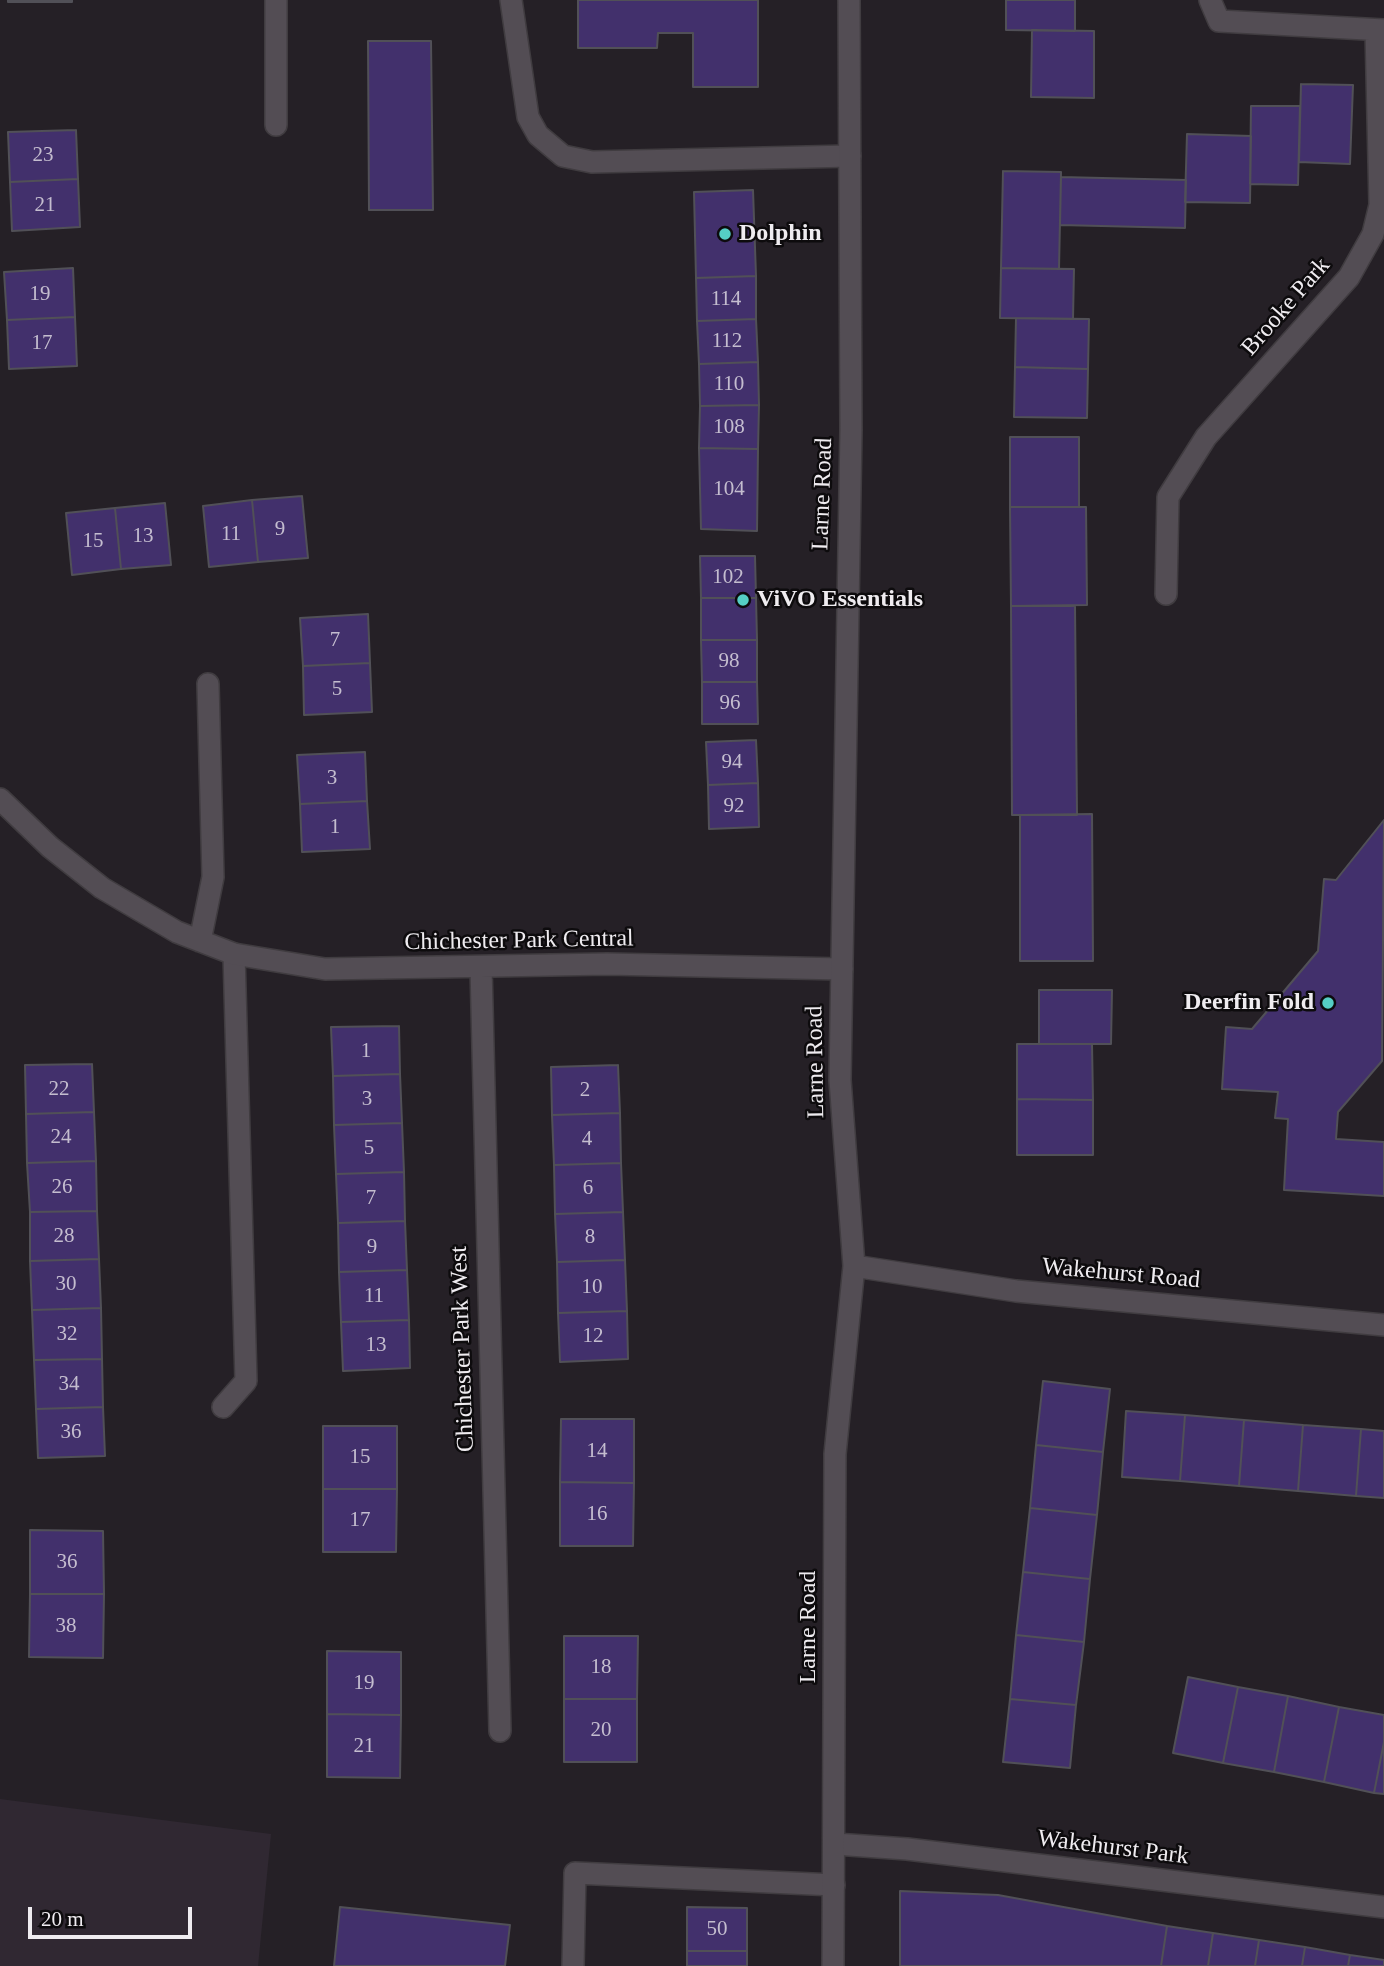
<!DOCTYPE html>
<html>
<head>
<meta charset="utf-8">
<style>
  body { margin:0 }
  #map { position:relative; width:1384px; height:1966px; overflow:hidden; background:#252026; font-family:Georgia,serif }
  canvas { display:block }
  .scale { position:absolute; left:28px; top:1907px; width:164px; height:32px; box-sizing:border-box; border:4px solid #efecf0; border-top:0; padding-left:9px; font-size:21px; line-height:24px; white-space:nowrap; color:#efecf0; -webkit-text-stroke:5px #0d0b0d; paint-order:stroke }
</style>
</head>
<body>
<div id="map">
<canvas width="1384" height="1966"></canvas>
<div class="scale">20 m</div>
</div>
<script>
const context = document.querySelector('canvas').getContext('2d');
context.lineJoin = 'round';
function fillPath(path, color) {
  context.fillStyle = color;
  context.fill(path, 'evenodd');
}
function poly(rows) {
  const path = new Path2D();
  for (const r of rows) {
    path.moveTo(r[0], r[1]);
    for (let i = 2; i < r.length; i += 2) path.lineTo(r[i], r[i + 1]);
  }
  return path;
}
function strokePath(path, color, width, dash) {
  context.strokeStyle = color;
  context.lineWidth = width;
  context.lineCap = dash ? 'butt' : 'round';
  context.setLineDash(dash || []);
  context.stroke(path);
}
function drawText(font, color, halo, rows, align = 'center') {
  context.font = font + ' Georgia,serif';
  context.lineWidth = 5;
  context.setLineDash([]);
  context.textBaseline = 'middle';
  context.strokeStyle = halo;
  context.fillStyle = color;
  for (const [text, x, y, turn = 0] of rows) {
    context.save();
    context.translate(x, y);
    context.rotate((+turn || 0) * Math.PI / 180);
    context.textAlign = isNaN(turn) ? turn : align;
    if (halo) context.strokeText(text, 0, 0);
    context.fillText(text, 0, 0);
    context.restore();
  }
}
fillPath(poly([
  [0,1799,271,1834,258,1966,0,1966]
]), '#302832');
const building = poly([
  [8,0,72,0,72,2,8,2,8,0],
  [578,0,758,0,758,87,693,87,693,33,658,33,657,48,578,48,578,0],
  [1006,0,1075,0,1075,31,1006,30,1006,0],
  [1032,30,1094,31,1094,98,1031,97,1032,30],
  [368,41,431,41,433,210,369,210,368,41],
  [1301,84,1353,85,1350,164,1299,162,1301,84],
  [1251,106,1300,106,1298,185,1250,184,1251,106],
  [76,130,78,179,10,182,8,132,76,130],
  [1187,134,1251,136,1250,203,1185,202,1187,134],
  [1003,171,1061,172,1059,269,1001,268,1003,171],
  [1061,177,1186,180,1185,228,1060,225,1061,177],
  [78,179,80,227,12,231,10,182,78,179],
  [753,190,756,276,696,278,694,192,753,190],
  [73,268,75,317,7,320,4,272,73,268],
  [1001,268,1074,269,1073,319,1000,318,1001,268],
  [756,276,756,319,697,321,696,278,756,276],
  [75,317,77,366,9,369,7,320,75,317],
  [1016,318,1089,319,1088,369,1015,367,1016,318],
  [756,319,758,362,699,364,697,321,756,319],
  [758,362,759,405,700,406,699,364,758,362],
  [1015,367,1088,369,1087,418,1014,417,1015,367],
  [759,405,758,449,699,448,700,406,759,405],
  [1010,437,1079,437,1079,507,1010,507,1010,437],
  [699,448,758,449,757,531,701,529,699,448],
  [302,496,308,558,258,562,252,500,302,496],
  [252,500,258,562,209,567,203,506,252,500],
  [165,503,171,565,121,569,115,508,165,503],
  [1010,507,1086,507,1087,605,1011,606,1010,507],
  [115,508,121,569,72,575,66,513,115,508],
  [700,556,755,556,756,598,701,598,700,556],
  [701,598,756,598,757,640,701,640,701,598],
  [1011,606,1075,606,1077,815,1012,815,1011,606],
  [368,614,370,663,303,666,300,618,368,614],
  [701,640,757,640,757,682,702,682,701,640],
  [370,663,372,712,304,715,303,666,370,663],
  [702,682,757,682,758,724,702,724,702,682],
  [756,740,758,783,708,785,706,742,756,740],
  [365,752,367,801,300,804,297,755,365,752],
  [758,783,759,827,709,829,708,785,758,783],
  [367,801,370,849,302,852,300,804,367,801],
  [1092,814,1093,961,1020,961,1020,815,1092,814],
  [1384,820,1382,1061,1338,1112,1336,1139,1384,1142,1384,1196,1284,1190,1288,1119,1275,1118,1278,1092,1222,1089,1226,1027,1252,1029,1318,951,1324,879,1336,880,1384,820],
  [1039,990,1112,990,1111,1044,1039,1044,1039,990],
  [399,1026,400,1074,333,1076,331,1027,399,1026],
  [1017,1044,1092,1044,1093,1100,1017,1099,1017,1044],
  [92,1064,94,1112,26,1114,25,1065,92,1064],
  [618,1065,620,1113,552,1115,551,1067,618,1065],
  [400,1074,402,1123,334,1125,333,1076,400,1074],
  [1017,1099,1093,1100,1093,1155,1017,1155,1017,1099],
  [94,1112,96,1161,27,1163,26,1114,94,1112],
  [620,1113,621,1163,554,1165,552,1115,620,1113],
  [402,1123,404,1172,336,1174,334,1125,402,1123],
  [96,1161,97,1211,30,1212,27,1163,96,1161],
  [621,1163,623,1212,555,1214,554,1165,621,1163],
  [404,1172,405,1221,338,1223,336,1174,404,1172],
  [97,1211,99,1259,30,1261,30,1212,97,1211],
  [623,1212,625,1260,557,1262,555,1214,623,1212],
  [405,1221,407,1270,339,1272,338,1223,405,1221],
  [99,1259,101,1308,32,1310,30,1261,99,1259],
  [625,1260,627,1311,558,1313,557,1262,625,1260],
  [407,1270,409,1320,341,1322,339,1272,407,1270],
  [101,1308,102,1359,34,1360,32,1310,101,1308],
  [627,1311,628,1359,560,1362,558,1313,627,1311],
  [409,1320,410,1368,343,1371,341,1322,409,1320],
  [102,1359,103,1407,36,1409,34,1360,102,1359],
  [1043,1381,1110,1389,1103,1452,1036,1445,1043,1381],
  [103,1407,105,1456,38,1458,36,1409,103,1407],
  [1126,1411,1185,1415,1180,1481,1122,1477,1126,1411],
  [1185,1415,1244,1420,1239,1486,1180,1481,1185,1415],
  [561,1419,634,1419,634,1483,560,1482,561,1419],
  [1244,1420,1303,1425,1298,1491,1239,1486,1244,1420],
  [1303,1425,1361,1429,1356,1496,1298,1491,1303,1425],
  [323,1426,397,1426,397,1489,323,1489,323,1426],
  [1361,1429,1384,1431,1384,1498,1356,1496,1361,1429],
  [1036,1445,1103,1452,1097,1515,1030,1508,1036,1445],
  [560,1482,634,1483,633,1546,560,1546,560,1482],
  [323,1489,397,1489,396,1552,323,1552,323,1489],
  [1030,1508,1097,1515,1090,1579,1023,1572,1030,1508],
  [30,1530,103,1531,104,1594,30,1594,30,1530],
  [1023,1572,1090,1579,1084,1642,1016,1635,1023,1572],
  [30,1594,104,1594,103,1658,29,1657,30,1594],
  [1016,1635,1084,1642,1076,1705,1010,1699,1016,1635],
  [564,1636,638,1636,637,1699,564,1699,564,1636],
  [327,1651,401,1652,401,1715,327,1714,327,1651],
  [1188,1677,1238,1687,1223,1763,1173,1753,1188,1677],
  [1238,1687,1288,1696,1274,1772,1223,1763,1238,1687],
  [1288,1696,1339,1707,1324,1782,1274,1772,1288,1696],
  [564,1699,637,1699,637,1762,564,1762,564,1699],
  [1010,1699,1076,1705,1070,1768,1003,1762,1010,1699],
  [1339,1707,1384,1715,1384,1742,1374,1793,1324,1782,1339,1707],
  [327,1714,401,1715,400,1778,327,1777,327,1714],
  [1384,1742,1384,1794,1374,1793,1384,1742],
  [900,1891,998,1895,1167,1926,1161,1966,900,1966,900,1891],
  [340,1907,510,1925,505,1966,334,1966,340,1907],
  [687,1907,747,1908,747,1951,687,1951,687,1907],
  [1167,1926,1213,1933,1208,1966,1161,1966,1167,1926],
  [1213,1933,1259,1940,1255,1966,1208,1966,1213,1933],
  [1259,1940,1305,1947,1302,1966,1255,1966,1259,1940],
  [1305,1947,1350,1955,1348,1966,1302,1966,1305,1947],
  [687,1951,747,1951,747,1966,687,1966,687,1951],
  [1350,1955,1384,1960,1384,1966,1348,1966,1350,1955]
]);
fillPath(building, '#42306c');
strokePath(building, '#515057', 2);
const lane = poly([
  [223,1407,246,1381,234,954],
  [573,1966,575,1873,834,1885]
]);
const street = poly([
  [511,0,528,117,538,135,563,156,592,162,850,156],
  [1210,0,1219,21,1384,30],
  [276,125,276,0],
  [1166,594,1168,497,1206,437,1349,277,1373,234,1380,205,1376,30],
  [0,799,50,847,102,888,177,932,234,954,325,969,607,964,842,969],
  [200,941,213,877,208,684],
  [481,967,500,1731],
  [835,1844,907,1849,1384,1907]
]);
const secondary = poly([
  [854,1266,1016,1291,1384,1325],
  [833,1966,835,1454,854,1266,840,1080,851,430,849,0]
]);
strokePath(lane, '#403c40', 24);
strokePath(street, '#403c40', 24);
strokePath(secondary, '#403c40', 24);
strokePath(lane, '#534d54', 21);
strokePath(street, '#534d54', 21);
strokePath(secondary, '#534d54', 21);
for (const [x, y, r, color] of [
  [725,234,7,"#55cec5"],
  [743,600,7,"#55cec5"],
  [1328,1003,7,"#55cec5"]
]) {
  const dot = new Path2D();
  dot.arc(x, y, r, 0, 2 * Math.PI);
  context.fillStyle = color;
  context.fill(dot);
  strokePath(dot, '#0d0b0d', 2.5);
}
drawText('21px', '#c4bdcf', null, [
  ["23",43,155],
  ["21",45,205],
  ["19",40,294],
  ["114",726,299],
  ["112",727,341],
  ["17",42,343],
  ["110",729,384],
  ["108",729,427],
  ["104",729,489],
  ["9",280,529],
  ["11",231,534],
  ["13",143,536],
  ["15",93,541],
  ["102",728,577],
  ["7",335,640],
  ["98",729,661],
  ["5",337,689],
  ["96",730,703],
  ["94",732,762],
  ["3",332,778],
  ["92",734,806],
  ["1",335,827],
  ["1",366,1051],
  ["22",59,1089],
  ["2",585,1090],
  ["3",367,1099],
  ["24",61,1137],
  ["4",587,1139],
  ["5",369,1148],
  ["26",62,1187],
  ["6",588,1188],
  ["7",371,1198],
  ["28",64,1236],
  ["8",590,1237],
  ["9",372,1247],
  ["30",66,1284],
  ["10",592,1287],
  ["11",374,1296],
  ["32",67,1334],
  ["12",593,1336],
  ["13",376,1345],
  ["34",69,1384],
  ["36",71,1432],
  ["14",597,1451],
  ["15",360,1457],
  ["16",597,1514],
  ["17",360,1520],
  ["36",67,1562],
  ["38",66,1626],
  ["18",601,1667],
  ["19",364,1683],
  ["20",601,1730],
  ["21",364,1746],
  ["50",717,1929]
]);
drawText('bold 24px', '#efecf0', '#0d0b0d', [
  ["Dolphin",739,234],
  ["ViVO Essentials",757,600],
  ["Deerfin Fold",1314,1003,"right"]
], 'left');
drawText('24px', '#efecf0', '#0d0b0d', [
  ["Brooke Park",1286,307,-49],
  ["Larne Road",823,494,-88],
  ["Chichester Park Central",519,941,-1],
  ["Larne Road",816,1062,-91],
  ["Wakehurst Road",1121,1274,5],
  ["Chichester Park West",463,1349,-92],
  ["Larne Road",809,1627,-90],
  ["Wakehurst Park",1113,1848,7]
]);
</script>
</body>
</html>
